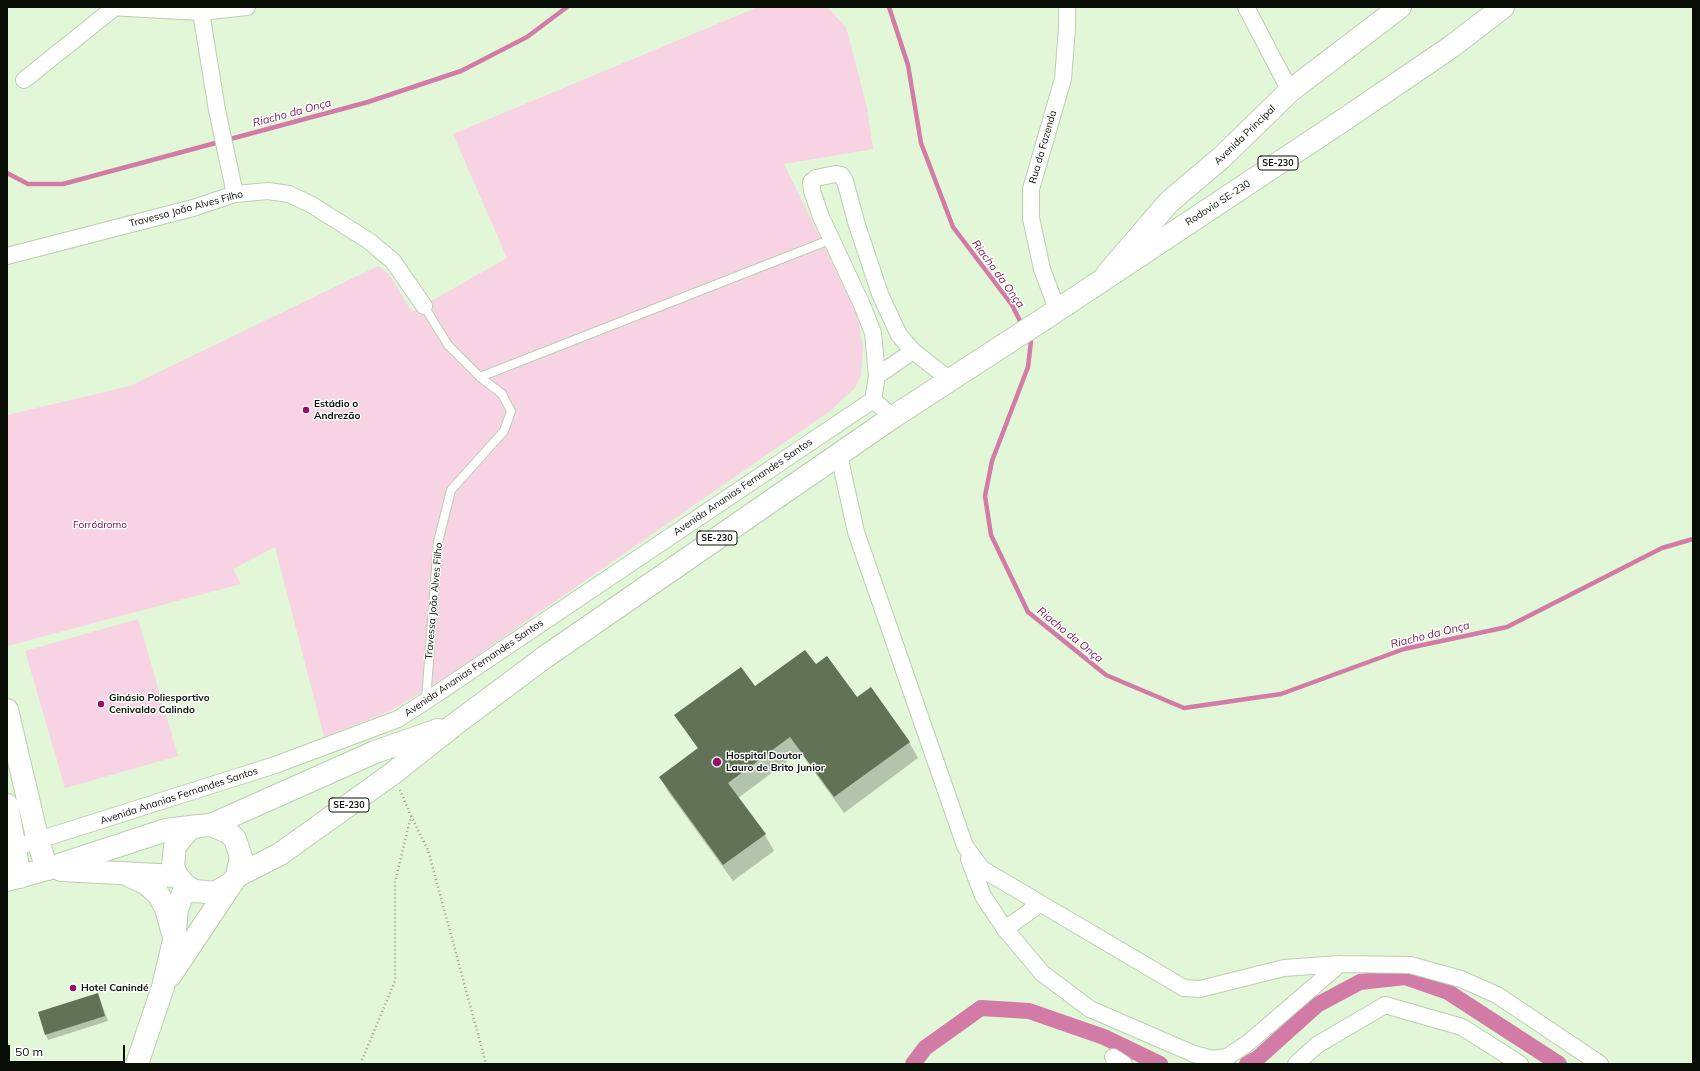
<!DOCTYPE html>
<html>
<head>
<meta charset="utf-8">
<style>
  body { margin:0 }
  #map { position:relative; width:1700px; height:1071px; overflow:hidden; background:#e2f6d8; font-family:Mulish,sans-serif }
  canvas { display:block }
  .frame { position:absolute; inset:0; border:8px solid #080e05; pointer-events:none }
  .scale { position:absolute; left:8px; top:1045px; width:117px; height:18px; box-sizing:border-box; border:2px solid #080e05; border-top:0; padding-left:5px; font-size:12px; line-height:14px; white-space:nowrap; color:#080e05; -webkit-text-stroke:3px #fff; paint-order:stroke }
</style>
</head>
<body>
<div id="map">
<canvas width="1700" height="1071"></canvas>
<div class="frame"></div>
<div class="scale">50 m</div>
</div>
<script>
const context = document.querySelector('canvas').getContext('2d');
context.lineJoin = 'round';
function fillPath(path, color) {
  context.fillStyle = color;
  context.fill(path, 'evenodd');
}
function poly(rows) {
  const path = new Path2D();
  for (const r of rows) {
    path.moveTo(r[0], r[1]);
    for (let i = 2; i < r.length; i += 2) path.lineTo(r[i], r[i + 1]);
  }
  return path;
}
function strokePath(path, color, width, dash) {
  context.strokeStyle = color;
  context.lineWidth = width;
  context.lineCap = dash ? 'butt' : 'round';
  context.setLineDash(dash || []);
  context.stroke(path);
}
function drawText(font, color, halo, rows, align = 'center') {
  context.font = font + ' Mulish,sans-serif';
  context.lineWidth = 3;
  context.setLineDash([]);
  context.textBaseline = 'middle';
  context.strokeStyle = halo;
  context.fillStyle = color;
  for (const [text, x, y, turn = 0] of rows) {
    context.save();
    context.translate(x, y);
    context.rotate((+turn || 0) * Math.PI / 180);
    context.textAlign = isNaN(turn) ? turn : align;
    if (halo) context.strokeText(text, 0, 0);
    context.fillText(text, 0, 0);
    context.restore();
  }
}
fillPath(poly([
  [758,7,827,7,846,27,867,108,873,149,784,164,858,316,863,349,861,375,855,388,830,411,440,681,390,711,324,737,275,547,233,569,241,584,7,646,7,415,130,386,378,266,389,274,412,312,507,258,453,134],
  [138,619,178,756,65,788,25,651]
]), '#f8d3e4');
fillPath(poly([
  [816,666,909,742,918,758,844,813,800,752,738,798,765,835,774,851,733,881,669,793,660,777,698,749,676,716],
  [98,994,108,1021,48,1040,46,1035]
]), '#0003');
strokePath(poly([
  [889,7,908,65,921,143,953,227,1012,305,1023,327],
  [7,173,28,184,63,184,368,102,461,71,527,37,567,7],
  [1029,337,1031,341,1028,367,992,461,985,496,991,535,1028,612,1106,675,1184,708,1281,694,1404,649,1507,627,1662,548,1693,539]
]), '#d27ba6', 4.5);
strokePath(poly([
  [913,1064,925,1048,981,1008,1029,1011,1104,1037,1160,1064],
  [1247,1064,1258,1058,1317,1005,1360,982,1405,977,1448,992,1559,1064]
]), '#d27ba6', 16);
fillPath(poly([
  [805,650,816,664,827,656,857,697,871,687,910,742,834,797,790,737,728,783,766,834,723,865,659,777,698,748,674,715,741,667,755,686],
  [98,993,105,1016,45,1035,38,1012]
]), '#617257');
const lane = poly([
  [424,306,448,345,480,377,502,394,511,411,504,431,451,490,438,542,426,700],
  [480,377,832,239]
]);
const street = poly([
  [109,7,201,12,247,7],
  [197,7,201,12,217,110,235,194],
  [1246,7,1290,91],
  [24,80,114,8],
  [7,256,193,208,235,194,268,191,289,194,312,205,369,241,393,261,424,306],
  [1057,309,1042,269,1031,218,1031,189,1063,79,1067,28,1067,7],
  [877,376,913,351],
  [893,417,873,400,877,376,873,333,862,305,821,217,812,191,811,182,816,178,835,174,841,175,845,181,857,225,880,294,899,335,913,351,950,380],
  [839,455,856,532,965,846,982,869,1184,988,1200,989,1284,968,1340,964,1410,965,1461,979,1497,995,1600,1064],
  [7,850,275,765,398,719,426,701,873,400],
  [969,859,983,896,1005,929,1042,973,1090,1009,1194,1054,1213,1059,1227,1057,1248,1043,1340,964],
  [1005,929,1040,904],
  [1113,1057,1124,1064],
  [1296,1064,1317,1045,1385,1005,1462,1027,1520,1064]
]);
const secondary = poly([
  [1107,274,1169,202,1221,158,1290,91,1400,7],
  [7,710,38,841,47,869],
  [7,805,20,877]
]);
const primary = poly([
  [211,825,228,832,235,839,241,857,237,876,233,882,215,893,195,891,186,886,177,876,173,866,175,846,189,829,199,826,211,825,375,752,438,730],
  [61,870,177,876],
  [130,876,147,884,158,894,166,908,172,931],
  [237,876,280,854,392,774,454,725,545,657,893,417,1050,315,1348,117,1451,47,1503,7],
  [7,880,47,869,166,830,198,826],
  [170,976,232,883],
  [137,1064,163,987,174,940,177,909,186,886]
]);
strokePath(lane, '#baceb0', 10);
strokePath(street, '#baceb0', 18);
strokePath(secondary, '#baceb0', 24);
strokePath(primary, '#baceb0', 24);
strokePath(poly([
  [411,816,428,850,486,1064],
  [362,1064,362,1060,395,981,395,882,411,816,400,790]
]), '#93a28b', 2.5, [1, 3]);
strokePath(lane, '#fff', 8);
strokePath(street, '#fff', 16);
strokePath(secondary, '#fff', 22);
strokePath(primary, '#fff', 22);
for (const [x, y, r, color] of [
  [306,410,4,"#970f65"],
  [101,704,4,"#970f65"],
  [717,762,5,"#970f65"],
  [73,988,4,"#970f65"]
]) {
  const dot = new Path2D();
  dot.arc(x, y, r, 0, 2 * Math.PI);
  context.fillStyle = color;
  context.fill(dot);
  strokePath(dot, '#fff', 1.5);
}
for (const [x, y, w] of [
  [1278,163,40],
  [717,538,40],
  [349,805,40]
]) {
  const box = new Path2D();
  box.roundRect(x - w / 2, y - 7, w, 14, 3);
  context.fillStyle = '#fff';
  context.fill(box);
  strokePath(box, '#080e05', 1);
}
drawText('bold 9px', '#080e05', null, [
  ["SE-230",1278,163],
  ["SE-230",717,538],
  ["SE-230",349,805]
]);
drawText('10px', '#080e05', '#fff', [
  ["Avenida Principal",1245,135,-44],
  ["Rua da Fazenda",1043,147,-74],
  ["Rodovia SE-230",1218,203,-33],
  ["Travessa João Alves Filho",186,209,-15],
  ["Avenida Ananias Fernandes Santos",743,487,-34],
  ["Travessa João Alves Filho",434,601,-85],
  ["Avenida Ananias Fernandes Santos",474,668,-34],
  ["Avenida Ananias Fernandes Santos",179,796,-18]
]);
drawText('bold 10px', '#080e05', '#fff', [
  ["Estádio o",314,404],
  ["Andrezão",314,416],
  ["Ginásio Poliesportivo",109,698],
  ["Cenivaldo Calindo",109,710],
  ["Hospital Doutor",726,756],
  ["Lauro de Brito Junior",726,768],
  ["Hotel Canindé",81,988]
], 'left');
drawText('10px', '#750a4d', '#fff', [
  ["Forródromo",100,525]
]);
drawText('italic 11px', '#831d59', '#fff', [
  ["Riacho da Onça",292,113,-15],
  ["Riacho da Onça",998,274,54],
  ["Riacho da Onça",1070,635,39],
  ["Riacho da Onça",1430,635,-14]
]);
</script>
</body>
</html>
